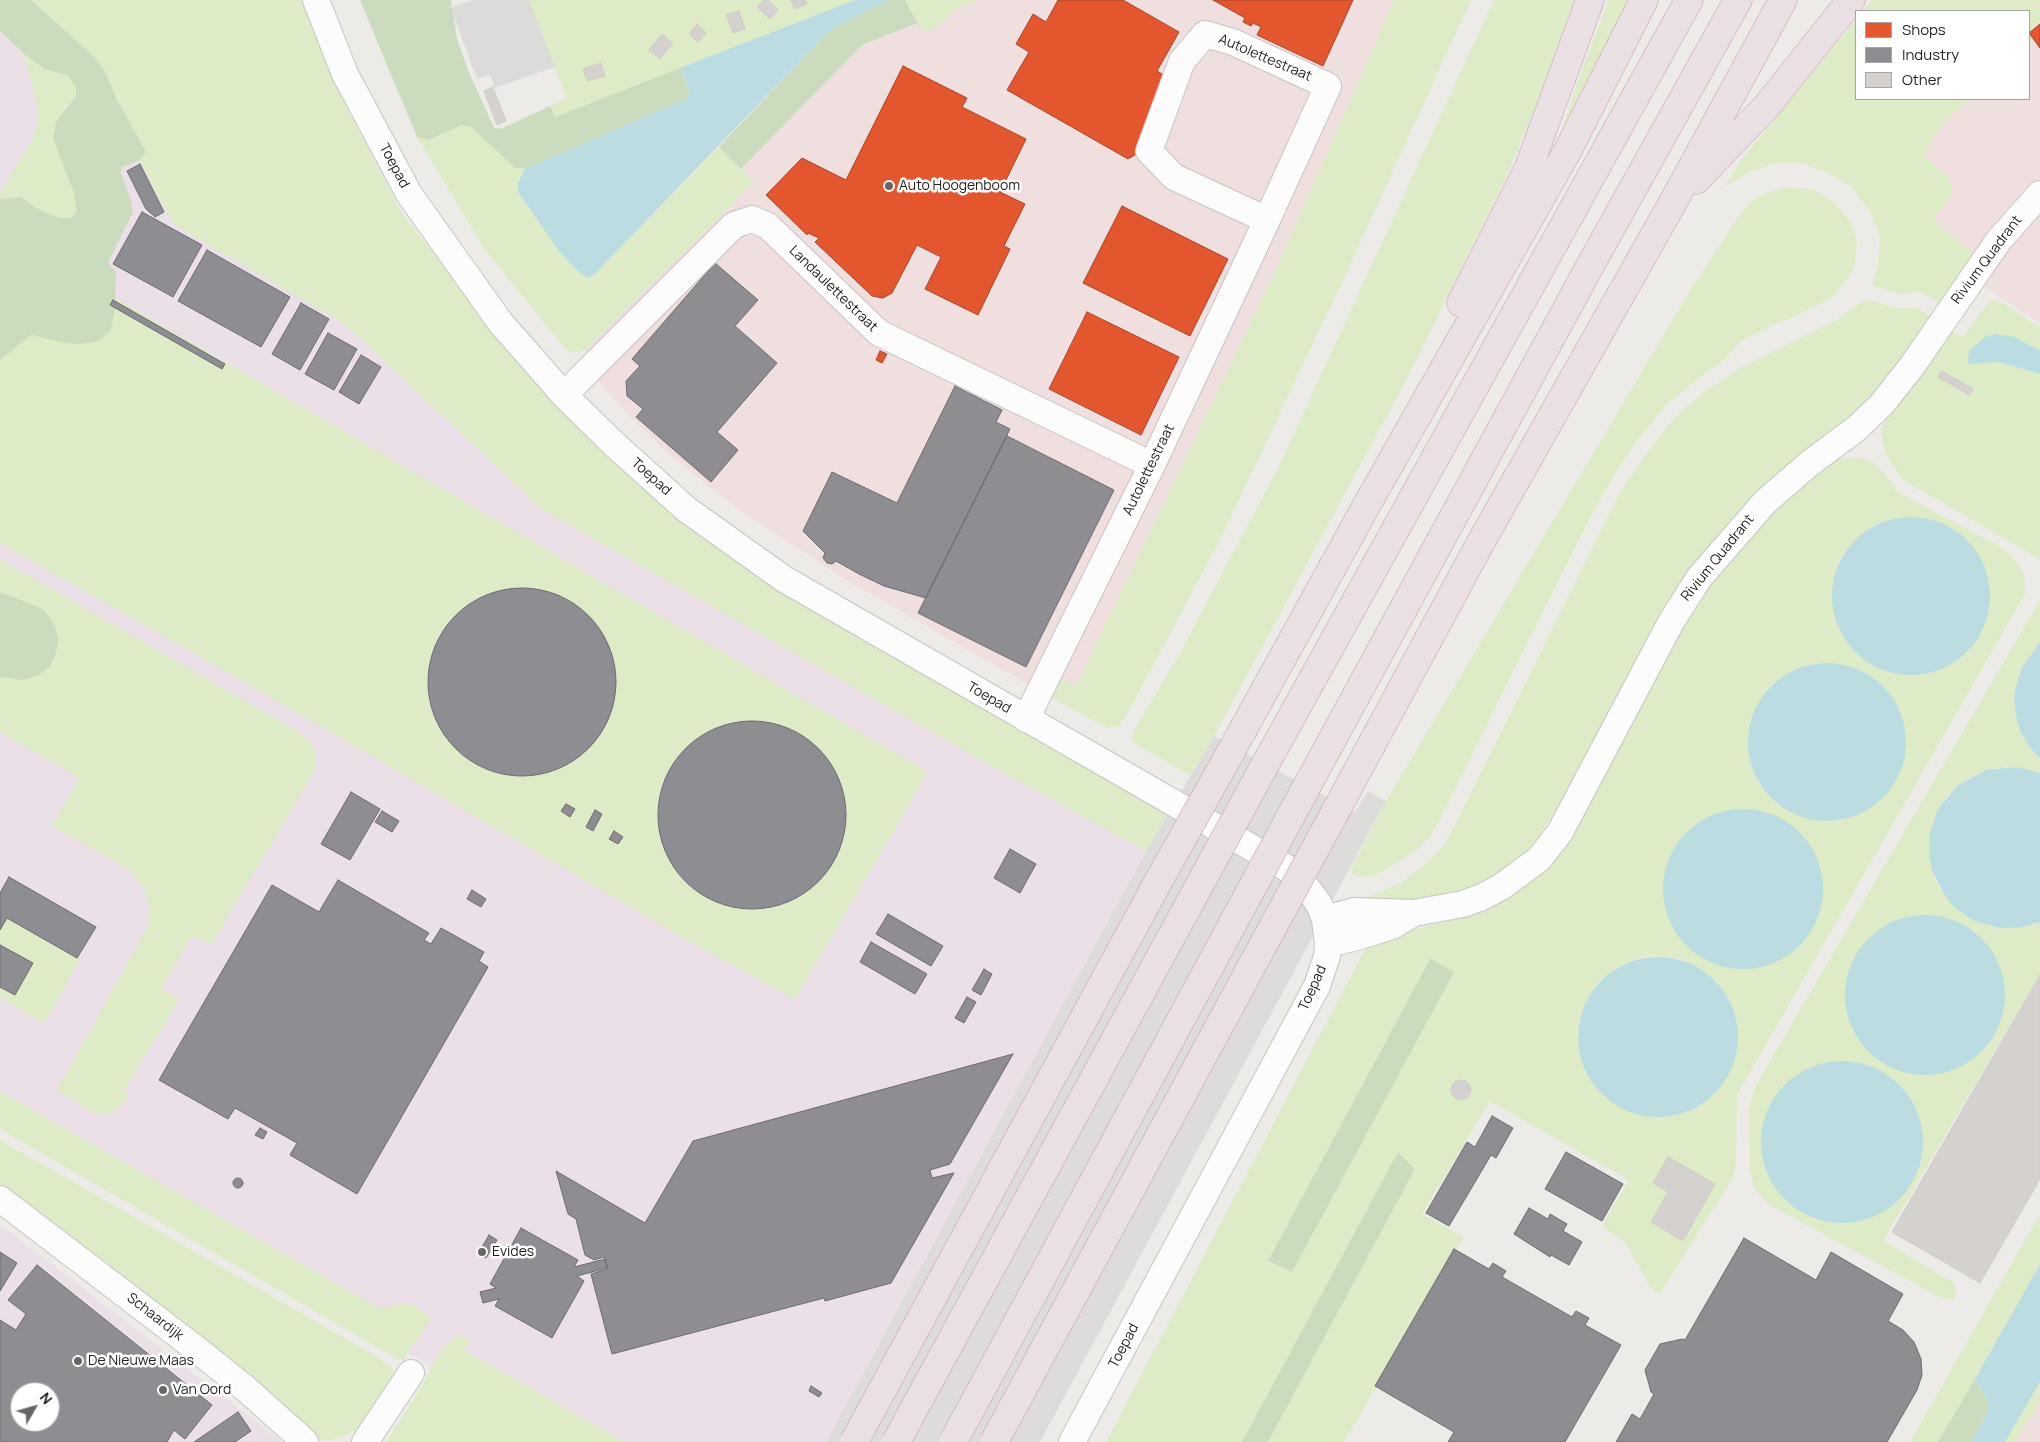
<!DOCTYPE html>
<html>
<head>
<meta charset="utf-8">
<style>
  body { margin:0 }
  #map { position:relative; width:2040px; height:1442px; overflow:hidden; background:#edebe8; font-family:Manrope,sans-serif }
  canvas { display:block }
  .legend { position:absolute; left:1855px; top:10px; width:175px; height:90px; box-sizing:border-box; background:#fff; border:1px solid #a5a5a5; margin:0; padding:6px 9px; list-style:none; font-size:15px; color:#1f1f1f }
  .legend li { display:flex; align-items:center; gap:10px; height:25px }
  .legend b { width:25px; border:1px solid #a5a5a5 }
  .north { position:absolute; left:10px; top:1382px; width:50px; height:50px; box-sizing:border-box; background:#fff; border:1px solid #a5a5a5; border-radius:50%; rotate:52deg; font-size:14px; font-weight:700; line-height:20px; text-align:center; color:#1f1f1f }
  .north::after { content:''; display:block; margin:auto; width:18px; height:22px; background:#676665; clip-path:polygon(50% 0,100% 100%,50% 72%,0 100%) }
</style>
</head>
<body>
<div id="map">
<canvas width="2040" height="1442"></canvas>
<ul class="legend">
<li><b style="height:14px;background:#e4572e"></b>Shops</li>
<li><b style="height:14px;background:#8d8d92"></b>Industry</li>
<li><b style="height:14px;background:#d4d1cf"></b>Other</li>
</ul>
<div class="north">N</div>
</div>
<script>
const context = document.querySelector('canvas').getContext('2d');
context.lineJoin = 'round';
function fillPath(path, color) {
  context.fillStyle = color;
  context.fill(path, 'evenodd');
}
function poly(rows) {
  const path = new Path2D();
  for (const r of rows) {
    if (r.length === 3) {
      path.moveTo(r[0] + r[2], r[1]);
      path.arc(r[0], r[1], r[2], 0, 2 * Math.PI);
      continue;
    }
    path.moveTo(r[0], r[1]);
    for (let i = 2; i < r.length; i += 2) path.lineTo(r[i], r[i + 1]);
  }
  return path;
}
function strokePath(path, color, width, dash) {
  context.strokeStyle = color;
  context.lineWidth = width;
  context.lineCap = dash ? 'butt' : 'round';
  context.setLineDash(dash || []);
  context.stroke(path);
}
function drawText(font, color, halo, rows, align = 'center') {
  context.font = font + ' Manrope,sans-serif';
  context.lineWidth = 5;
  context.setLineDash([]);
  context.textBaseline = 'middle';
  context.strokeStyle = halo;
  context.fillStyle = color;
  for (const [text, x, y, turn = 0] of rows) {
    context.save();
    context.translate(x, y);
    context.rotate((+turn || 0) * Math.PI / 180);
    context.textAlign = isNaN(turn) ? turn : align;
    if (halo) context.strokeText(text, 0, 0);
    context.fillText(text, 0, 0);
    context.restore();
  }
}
fillPath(poly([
  [472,0,533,0,557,66,495,88,490,75,477,79,451,8]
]), '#dcdbd9');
fillPath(poly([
  [978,0,1394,0,1279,263,1076,686,1059,678,1052,698,844,579,735,507,679,463,633,420,599,382,585,350,755,181,741,169,862,45],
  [2040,0,2040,324,1876,213,1950,99,2029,99,2029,11],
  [2040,1400,2040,1442,2016,1442]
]), '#efdfde');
fillPath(poly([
  [0,0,103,0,541,509,1009,776,1146,851,826,1442,561,1442,0,1116],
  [0,1224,282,1442,0,1442],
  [20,1392,50,1392,50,1422,20,1422]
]), '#ebe0e7');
fillPath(poly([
  [31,0,303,0,342,99,403,215,537,383,668,509,704,538,764,580,1169,811,1146,851,1009,776,541,509,361,339,336,319,173,224,140,160,146,152,118,102,104,70,93,56],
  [529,0,855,0,555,117,550,106,567,98],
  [905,0,978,0,961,6,935,27,924,33],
  [1394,0,1471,0,1349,267,1219,542,1125,718,1118,726,1107,728,1052,698,1059,678,1076,686,1279,263],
  [1494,0,1574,0,1540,95,1510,169,1403,386,1214,736,1190,775,1132,742,1133,732,1180,653,1279,466],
  [1609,0,1629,0,1563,126,1580,74],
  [1872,0,2040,0,2037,7,2040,9,2040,26,2031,33,2033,42,2029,45,2029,11,1863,11],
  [1856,19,1856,99,1970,99,1946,120,1929,143,1924,156,1946,175,1953,186,1951,196,1934,218,1938,225,1976,255,1941,305,1921,292,1897,294,1872,285,1878,266,1880,237,1870,212,1852,187,1827,172,1801,163,1775,163,1752,171,1724,187,1743,158],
  [23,53,45,69,68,76,76,86,76,96,65,108,62,163,74,193,77,211,71,218,58,218,34,207,21,197,0,199,0,193,33,138,37,125,38,111,35,97],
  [462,125,471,127,515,168,525,169,518,183,518,192,559,251,588,278,595,274,719,147,741,169,755,181,585,350,571,353,567,351,485,250,417,137,428,140],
  [1790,187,1814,190,1835,203,1850,221,1857,240,1855,263,1848,278,1831,299,1742,340,1724,360,1703,375,1668,403,1638,439,1612,478,1588,522,1436,827,1430,837,1415,851,1382,872,1368,877,1357,876,1350,872,1386,801,1693,286,1743,210,1755,199,1771,191],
  [59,265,928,772,795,1000,685,939,227,672,0,543,0,277],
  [505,589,538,589,569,600,594,621,610,649,617,681,612,711,599,737,578,759,552,772,522,777,492,772,466,759,445,737,431,711,427,681,433,649,449,621,474,600],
  [735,721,768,721,799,732,824,753,841,781,847,814,843,843,829,870,808,891,782,905,752,909,722,905,696,891,675,870,661,843,657,813,663,781,680,753,705,732],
  [1866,299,1899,309,1918,308,1932,318,1880,390,1851,416,1768,481,1732,519,1687,575,1574,782,1527,854,1508,870,1470,891,1428,900,1363,899,1401,883,1430,860,1445,843,1460,815,1620,492,1647,453,1673,419,1703,393,1739,369,1835,321],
  [1991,299,2005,304,2040,328,2040,351,2015,337,1968,364,2000,362,2040,374,2040,559,1903,480,1885,453,1881,431,1890,411,1947,329,1963,337],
  [1859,457,1876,464,1896,488,1894,490,1999,546,2013,557,2020,567,2024,575,2025,594,1737,1095,1736,1162,1733,1178,1659,1295,1650,1287,1626,1243,1602,1226,1629,1180,1490,1101,1422,1214,1464,1237,1344,1442,1268,1442,1415,1169,1398,1152,1242,1442,1106,1442,1364,951,1370,943,1417,928,1461,918,1517,891,1566,847,1700,594,1784,496,1829,460],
  [1901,517,1928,519,1986,623,1980,635,1963,656,1864,659,1854,650,1839,628,1834,615,1832,589,1839,563,1845,551,1864,532,1876,525],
  [1832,663,1853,667,1862,671,1887,691,1899,709,1902,718,1905,729,1906,750,1897,780,1876,804,1858,815,1838,821,1827,822,1796,815,1778,805,1763,789,1753,771,1751,719,1760,700,1773,683,1791,671,1811,664],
  [1733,810,1753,810,1782,819,1804,839,1819,865,1821,905,1810,932,1797,947,1752,968,1723,966,1696,953,1681,939,1671,922,1663,893,1667,864,1682,838,1696,824,1723,812],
  [1655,956,1677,958,1687,962,1714,979,1727,996,1735,1016,1738,1037,1731,1069,1720,1087,1713,1095,1705,1102,1686,1112,1665,1117,1654,1117,1623,1109,1605,1098,1598,1090,1586,1072,1582,1062,1577,1031,1579,1020,1598,982,1624,963,1645,957],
  [1430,959,1292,1272,1268,1262,1268,1261],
  [0,559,297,731,314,747,316,764,315,770,211,945,192,935,162,988,179,1000,125,1089,128,1094,126,1101,110,1114,95,1114,57,1090,149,924,149,905,144,889,130,870,52,826,79,778,0,732,0,677,24,680,43,609,0,592],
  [2040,600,2040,642,2035,647,2018,678,2014,701,2018,725,2023,736,2029,746,2040,759,2040,773,2017,767,2007,767,1986,770,1967,779,1958,785,1944,800,1931,829,1929,839,1932,871,1936,881,1947,899,1962,913,1981,923,1991,926,2033,925,2040,922,2040,974,1883,1241,1954,1283,1957,1292,1954,1299,1943,1299,1768,1204,1754,1187,1750,1171,1749,1109,1756,1085],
  [1897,920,1955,921,1973,930,1987,944,2002,1018,1994,1036,1982,1052,1966,1064,1948,1072,1919,1075,1891,1067,1867,1050,1851,1025,1845,996,1845,986,1854,958,1872,935],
  [1841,1061,1873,1067,1899,1085,1906,1093,1917,1112,1920,1122,1922,1144,1922,1154,1916,1175,1869,1218,1848,1223,1816,1219,1797,1209,1788,1203,1781,1195,1769,1177,1765,1167,1761,1146,1763,1124,1766,1114,1776,1095,1783,1086,1809,1068,1830,1062],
  [7,918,80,959,44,1024,0,998,0,987,33,964,0,945,0,930],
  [0,1091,377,1307,385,1308,400,1303,409,1303,432,1318,403,1360,396,1358,0,1129],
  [0,1140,374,1355,391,1367,395,1373,366,1419,357,1430,336,1439,317,1441,0,1187],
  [2040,1214,2040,1264,1975,1379,1938,1442,1910,1442],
  [458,1334,470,1341,464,1350,625,1442,386,1442,419,1391,441,1350],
  [2040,1382,2040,1400,2016,1442,2005,1442]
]), '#ddebc6');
fillPath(poly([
  [0,0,31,0,93,56,104,70,118,102,146,152,140,160,121,168,121,174,131,200,133,212,108,263,116,272,115,311,110,332,96,342,78,344,61,342,31,335,0,360,0,199,21,197,34,207,59,218,71,218,77,211,74,193,53,138,56,122,76,96,76,86,68,76,45,69,23,53,0,31],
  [360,0,451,0,457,39,470,75,494,128,501,129,550,106,555,117,680,68,690,93,686,99,525,169,515,168,471,127,462,125,428,140,417,137],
  [888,0,905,0,918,23,862,45,741,169,719,147,826,34,836,27],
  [0,592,43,609,54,624,58,638,56,654,49,667,39,675,24,680,0,677],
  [1430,959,1454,972,1292,1272,1268,1261],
  [1398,1152,1415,1169,1268,1442,1242,1442],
  [1975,1379,1988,1401,1988,1411,1971,1442,1938,1442]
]), '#cadcbd');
fillPath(poly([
  [855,0,888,0,836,27,826,34,595,274,588,278,580,273,559,251,518,192,518,183,525,169,686,99,690,93,680,68],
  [1995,334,2015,337,2040,351,2040,374,2000,362,1968,364,1969,351,1985,337],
  [1911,596,79],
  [2040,642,2040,759,2029,746,2023,736,2018,725,2014,701,2015,690,2022,667],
  [1827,742,79],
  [2017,767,2040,773,2040,922,2022,927,2001,928,1981,923,1971,919,1954,907,1947,899,1932,871,1930,860,1929,839,1931,829,1938,809,1958,785,1986,770],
  [1743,889,80],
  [1925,995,80],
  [1658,1037,80],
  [1842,1142,81],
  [2040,1264,2040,1382,2005,1442,1971,1442,1988,1411,1988,1401,1975,1379]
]), '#bbdce1');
fillPath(poly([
  [1214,736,1355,812,1368,791,1386,801,1040,1442,826,1442,1146,851]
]), '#dddcdb');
const shops = poly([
  [1058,0,1123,0,1179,32,1157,71,1167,77,1143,150,1128,159,1007,90,1029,52,1016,44,1033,14,1046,22,1058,0],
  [1213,0,1353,0,1323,66,1257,35,1261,27,1253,23,1251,26,1243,22,1245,18,1213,0],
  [2040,24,2040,48,2029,33,2040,24],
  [903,66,967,98,962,107,1026,139,1000,192,1025,204,1004,246,1010,249,978,315,925,289,941,257,917,245,892,293,883,298,872,296,815,242,819,238,808,233,807,235,766,195,802,158,846,180,903,66],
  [1122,206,1228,259,1190,336,1083,283,1122,206],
  [1087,312,1179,357,1141,435,1049,389,1087,312],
  [880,351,887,354,882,363,876,360,880,351]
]);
fillPath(shops, '#e4572e');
strokePath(shops, '#a9462a', 1);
const industry = poly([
  [140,164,164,212,155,217,146,209,127,171,140,164],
  [142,212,202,245,173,297,113,264,142,212],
  [207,250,290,297,261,347,178,301,207,250],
  [715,263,758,300,735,326,777,363,717,432,738,450,711,482,636,417,643,409,627,396,626,381,640,366,632,359,715,263],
  [113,300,225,364,222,369,110,305,113,300],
  [301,303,329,319,300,370,272,354,301,303],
  [328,333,357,349,334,390,305,374,328,333],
  [361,355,381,367,359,404,339,392,361,355],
  [955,386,1002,410,996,422,1010,429,926,598,884,586,859,574,836,561,832,564,827,563,823,558,825,553,803,531,832,472,897,503,955,386],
  [1007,436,1114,490,1026,667,918,613,1007,436],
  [522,682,94],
  [752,815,94],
  [351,792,380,809,350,860,321,844,351,792],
  [566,804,575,809,570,817,561,811,566,804],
  [595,810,602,814,593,831,586,827,595,810],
  [382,811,399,821,392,832,375,822,382,811],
  [614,831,623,837,618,844,609,839,614,831],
  [1010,849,1036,864,1020,893,994,878,1010,849],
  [9,877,96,927,77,958,7,918,0,930,0,893,9,877],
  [338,880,429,933,424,940,431,944,441,928,484,952,479,961,488,967,357,1194,290,1155,297,1143,235,1108,228,1119,159,1080,272,885,319,912,338,880],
  [472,890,486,899,481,907,467,899,472,890],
  [888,914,943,946,931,966,876,934,888,914],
  [871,942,927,974,915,994,860,962,871,942],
  [0,945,33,963,15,995,0,987,0,945],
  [984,969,992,974,981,995,972,990,984,969],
  [967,997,976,1002,964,1023,955,1018,967,997],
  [1013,1054,950,1164,930,1170,932,1178,954,1173,891,1283,825,1301,824,1298,612,1354,591,1274,608,1269,605,1259,604,1257,594,1260,585,1255,576,1219,568,1214,556,1171,645,1223,693,1141,1013,1054],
  [1492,1116,1513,1128,1496,1158,1491,1155,1449,1226,1426,1213,1467,1142,1475,1147,1492,1116],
  [260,1128,267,1132,263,1139,255,1135,260,1128],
  [1566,1152,1623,1184,1602,1221,1545,1189,1566,1152],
  [238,1183,5],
  [1529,1208,1548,1219,1550,1214,1567,1224,1563,1231,1582,1242,1569,1265,1551,1255,1550,1257,1514,1234,1529,1208],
  [521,1228,578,1260,574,1267,605,1259,607,1268,577,1276,584,1281,552,1338,495,1306,499,1299,483,1303,480,1292,496,1288,490,1284,521,1228],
  [489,1235,497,1240,486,1258,478,1254,489,1235],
  [1744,1238,1816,1280,1831,1252,1903,1294,1888,1321,1903,1330,1914,1342,1921,1359,1922,1375,1917,1390,1887,1442,1616,1442,1632,1414,1640,1419,1654,1394,1651,1392,1645,1370,1660,1344,1682,1339,1685,1340,1744,1238],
  [1454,1249,1489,1269,1493,1263,1506,1271,1502,1277,1572,1317,1576,1311,1589,1318,1585,1325,1621,1345,1565,1442,1448,1442,1454,1432,1375,1386,1454,1249],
  [0,1252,17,1263,0,1291,0,1252],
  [37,1265,212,1405,185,1439,174,1430,167,1442,0,1442,0,1320,16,1330,26,1314,8,1300,37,1265],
  [20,1392,50,1392,50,1422,20,1422,20,1392],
  [811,1386,822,1393,819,1397,809,1391,811,1386],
  [238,1412,251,1431,235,1442,194,1442,238,1412]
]);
fillPath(industry, '#8d8d92');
strokePath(industry, '#6c6c70', 1);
const building = poly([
  [764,0,768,0,778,10,770,19,757,7,764,0],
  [791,0,805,0,807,4,794,9,791,0],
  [739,11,745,29,733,33,726,15,739,11],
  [697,24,706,33,698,42,689,34,697,24],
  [662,34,673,43,660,59,649,50,662,34],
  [601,63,605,76,587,81,583,69,601,63],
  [493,87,506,121,497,125,484,91,493,87],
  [1942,371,1973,389,1969,395,1938,377,1942,371],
  [2040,975,2040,1179,1980,1283,1892,1232,2040,975],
  [1461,1090,10],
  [1668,1157,1715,1184,1683,1241,1651,1222,1668,1192,1653,1183,1668,1157]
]);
fillPath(building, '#d4d1cf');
strokePath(building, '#d0ccc9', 1);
const minor = poly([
  [316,0,345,74,409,194,500,322,564,395,614,444,686,509,784,579,1287,868,1307,888,1319,904,1325,919,1328,944,1327,956,1317,986,1072,1442],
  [564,395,734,225,752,219,768,226,879,333,1152,465],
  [1026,719,1152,465,1267,220,1328,86,1233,42,1205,34,1182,61,1149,151,1174,177,1267,220],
  [1325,919,1354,911,1414,913,1463,904,1482,897,1501,887,1539,859,1560,832,1671,622,1699,578,1765,502,1810,463,1856,429,1882,404,1912,366,1999,240,2040,194],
  [1328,944,1357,937,1392,926,1412,914],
  [0,1199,195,1348,246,1389,305,1442],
  [365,1442,411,1373]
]);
const highway = poly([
  [1696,180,1767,106,1851,0],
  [1461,303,1529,167,1590,0],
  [1234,746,1369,501,1568,150,1644,0],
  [1266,763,1689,0],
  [1307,786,1596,255,1738,0],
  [1340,803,1481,542,1672,204,1783,0]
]);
strokePath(minor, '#c6c5c4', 28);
strokePath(highway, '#c39ead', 29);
strokePath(minor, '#fcfcfc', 26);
strokePath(highway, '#eadfe2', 28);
const highwayBridge = poly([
  [854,1442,1158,882,1234,746],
  [896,1442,1266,763],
  [953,1442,1307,786],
  [994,1442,1340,803]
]);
strokePath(highwayBridge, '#c39ead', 29, []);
strokePath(highwayBridge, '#eadfe2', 28);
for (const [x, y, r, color] of [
  [889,186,5,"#676665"],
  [482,1252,5,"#676665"],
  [78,1361,5,"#676665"],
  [163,1390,5,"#676665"]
]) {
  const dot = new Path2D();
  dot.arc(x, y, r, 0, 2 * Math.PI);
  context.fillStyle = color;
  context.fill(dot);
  strokePath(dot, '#fff', 2);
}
drawText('14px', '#1f1f1f', '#fff', [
  ["Autolettestraat",1265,58,23],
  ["Toepad",394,166,62],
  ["Rivium Quadrant",1987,260,-53],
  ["Landaulettestraat",833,289,44],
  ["Autolettestraat",1149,470,-64],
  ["Toepad",651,477,42],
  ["Rivium Quadrant",1718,558,-51],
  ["Toepad",989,698,30],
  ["Toepad",1313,988,-66],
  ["Schaardijk",155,1317,38],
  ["Toepad",1124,1346,-62]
]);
drawText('14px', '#1f1f1f', '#fff', [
  ["Auto Hoogenboom",899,186],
  ["Evides",492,1252],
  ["De Nieuwe Maas",88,1361],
  ["Van Oord",173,1390]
], 'left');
</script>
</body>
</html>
